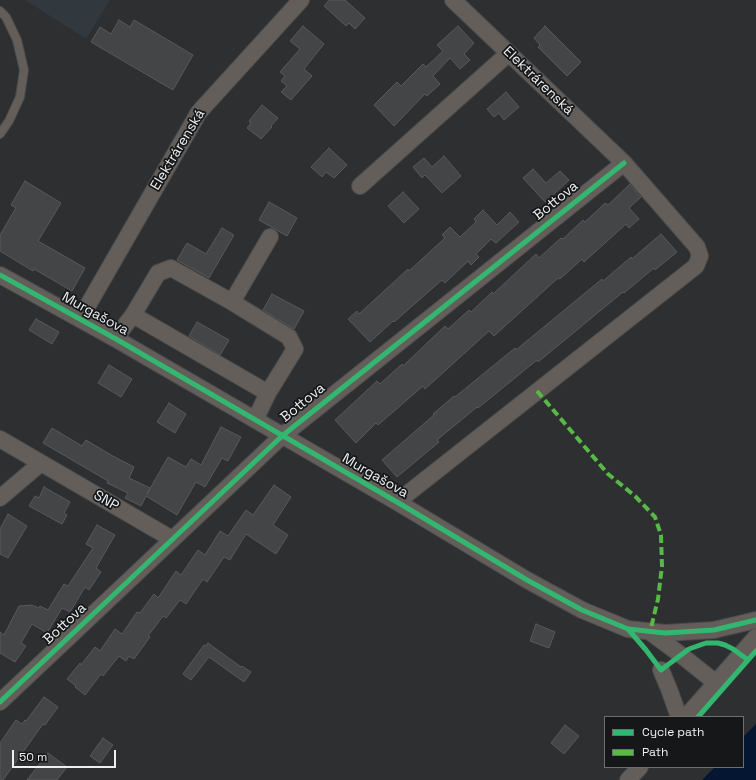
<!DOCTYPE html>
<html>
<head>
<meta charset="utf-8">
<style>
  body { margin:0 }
  #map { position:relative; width:756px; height:780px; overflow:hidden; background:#2d2f31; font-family:"Space Grotesk",sans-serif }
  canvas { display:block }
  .legend { position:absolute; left:604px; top:716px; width:140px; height:52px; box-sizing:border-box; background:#161719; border:1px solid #6c6e6f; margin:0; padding:5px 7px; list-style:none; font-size:12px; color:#edf0f1 }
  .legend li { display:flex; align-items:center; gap:8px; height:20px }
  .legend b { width:20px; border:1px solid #6c6e6f }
  .scale { position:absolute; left:12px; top:750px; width:104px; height:18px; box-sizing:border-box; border:2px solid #edf0f1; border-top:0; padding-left:5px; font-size:12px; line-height:14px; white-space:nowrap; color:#edf0f1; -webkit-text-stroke:3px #161719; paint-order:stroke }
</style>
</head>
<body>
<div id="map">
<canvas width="756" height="780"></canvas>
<ul class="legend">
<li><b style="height:5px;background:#33b770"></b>Cycle path</li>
<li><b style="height:5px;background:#58b947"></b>Path</li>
</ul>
<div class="scale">50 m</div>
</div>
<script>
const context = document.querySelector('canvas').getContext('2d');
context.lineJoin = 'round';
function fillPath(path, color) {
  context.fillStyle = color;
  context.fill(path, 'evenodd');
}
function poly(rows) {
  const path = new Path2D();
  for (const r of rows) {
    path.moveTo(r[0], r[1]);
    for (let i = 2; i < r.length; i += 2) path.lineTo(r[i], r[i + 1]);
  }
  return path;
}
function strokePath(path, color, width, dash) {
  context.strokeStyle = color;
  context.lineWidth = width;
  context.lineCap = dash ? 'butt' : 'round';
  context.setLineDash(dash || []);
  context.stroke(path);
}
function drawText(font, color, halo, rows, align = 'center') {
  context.font = font + ' "Space Grotesk",sans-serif';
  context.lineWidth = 3.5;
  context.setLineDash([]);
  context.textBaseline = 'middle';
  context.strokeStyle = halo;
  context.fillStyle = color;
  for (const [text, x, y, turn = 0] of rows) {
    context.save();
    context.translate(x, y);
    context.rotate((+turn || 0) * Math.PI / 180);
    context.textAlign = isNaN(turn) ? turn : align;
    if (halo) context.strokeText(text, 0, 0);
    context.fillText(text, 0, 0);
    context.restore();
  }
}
fillPath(poly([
  [25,0,110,0,86,39]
]), '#31393f');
fillPath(poly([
  [756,724,756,780,702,780,715,767,743,767,743,737]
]), '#041632');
const building = poly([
  [329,0,345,0,365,18,355,29,349,23,346,26,324,6,329,0],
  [119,20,130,27,134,20,193,55,173,90,91,42,100,27,111,34,119,20],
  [303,26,324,44,304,69,312,76,291,100,281,92,287,86,281,81,285,76,280,72,300,49,290,41,303,26],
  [458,26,474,43,464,54,470,60,460,69,450,58,433,76,440,84,427,96,425,94,394,126,374,105,397,82,401,86,423,64,426,67,443,51,437,45,458,26],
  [545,26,581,62,567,76,538,47,540,45,534,38,545,26],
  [506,92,519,107,504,120,499,113,494,117,487,109,506,92],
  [262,105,278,118,271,126,272,127,261,139,247,128,251,123,249,121,262,105],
  [329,148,347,165,334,178,326,172,322,177,311,167,329,148],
  [444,156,461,176,442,193,425,175,422,178,413,167,424,158,432,167,444,156],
  [533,169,546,183,560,171,569,180,545,202,523,178,533,169],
  [25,181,61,203,38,241,85,268,72,291,34,269,33,271,0,251,0,235,16,208,11,205,25,181],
  [630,184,641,197,629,208,639,219,629,228,626,224,584,262,582,259,560,279,558,278,494,336,489,331,425,389,423,386,378,425,376,423,356,443,335,420,377,381,380,384,402,364,403,366,445,326,448,329,469,310,471,312,492,292,493,294,536,254,539,258,561,238,563,239,583,220,585,222,605,203,608,205,630,184],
  [403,192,419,209,404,223,388,206,403,192],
  [269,202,297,218,287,236,259,220,269,202],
  [483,210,497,225,510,212,519,222,496,243,491,239,476,254,479,257,471,265,468,261,445,283,442,280,394,322,393,321,370,342,348,319,357,311,359,314,408,269,409,271,445,238,442,235,450,227,460,237,476,222,474,219,483,210],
  [222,228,234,235,209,278,177,260,187,243,206,254,222,228],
  [661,234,677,252,655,270,654,268,624,293,623,292,538,362,537,360,478,408,477,407,437,440,439,442,397,477,382,460,434,415,433,414,454,396,455,397,515,348,516,350,602,279,603,281,631,257,632,259,661,234],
  [272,294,304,311,294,329,263,310,272,294],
  [36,319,59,332,52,344,29,330,36,319],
  [197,322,229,340,220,355,189,336,197,322],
  [109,365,132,379,121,397,98,383,109,365],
  [169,403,186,414,175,433,157,422,169,403],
  [221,427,241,437,228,461,222,458,205,487,196,482,177,515,146,496,141,506,125,498,128,493,107,483,108,481,43,443,52,428,82,446,86,440,111,455,134,467,129,478,150,488,147,494,168,457,186,467,191,459,201,465,221,427],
  [274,485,291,497,273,525,288,535,276,554,246,534,230,560,224,557,207,582,203,579,186,604,180,600,166,618,163,616,148,636,150,637,134,659,129,656,126,661,119,656,103,676,101,674,85,695,75,687,76,686,67,679,80,663,81,665,95,647,100,651,115,629,122,634,137,612,140,613,154,594,158,598,176,571,181,575,198,550,205,555,220,531,228,536,246,510,253,515,274,485],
  [44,487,70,502,64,513,67,515,62,524,29,506,35,496,39,498,44,487],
  [8,514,27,526,8,558,0,554,0,529,8,514],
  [97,525,115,535,96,568,101,572,89,590,85,587,70,612,62,608,47,633,32,624,21,643,26,646,15,662,0,653,0,632,4,635,19,606,32,605,39,608,40,606,48,610,64,584,68,586,93,548,86,544,97,525],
  [536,624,555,632,549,648,530,641,536,624],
  [208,643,241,667,242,666,251,672,244,682,209,657,191,680,183,674,204,645,206,646,208,643],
  [44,697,58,707,45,725,43,724,3,780,0,780,0,743,16,720,22,724,25,720,26,721,44,697],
  [565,725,579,736,564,754,551,743,565,725],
  [103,738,113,745,100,763,90,756,103,738],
  [48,753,67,767,57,780,27,780,48,753]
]);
fillPath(building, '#434546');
strokePath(building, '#58595b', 1);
const service = poly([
  [0,11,6,17,17,40,24,70,20,97,9,121,0,134]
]);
const minor = poly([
  [360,186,509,53],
  [0,275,116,339,397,502,527,580,582,610,628,629,665,633,714,630,756,620],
  [232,302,270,237],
  [133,315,268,393],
  [80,319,199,112,301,0],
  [116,339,120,332,133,315,158,273,171,268,232,302,289,337,295,349,268,393,255,420],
  [0,439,172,539],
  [0,498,41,463],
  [397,502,696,266,700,256,697,247,624,163,453,0],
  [650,632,681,655,716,683],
  [661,670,669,689,679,717],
  [0,702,282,436,624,163],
  [686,717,756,637],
  [628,780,640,767]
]);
strokePath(service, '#494a4b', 10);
strokePath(minor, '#494a4b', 18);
strokePath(service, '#635e59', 8);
strokePath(minor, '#635e59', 16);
strokePath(poly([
  [537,391,608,474,635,496,655,517,661,535,662,566,658,599,650,632]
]), '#58b947', 4, [8, 4]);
strokePath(poly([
  [0,275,116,339,397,502,527,580,582,610,628,629,665,633,714,630,756,620],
  [628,629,646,650,661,670,689,649,706,643,718,643,725,645,733,649,748,660],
  [0,702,282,436,624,163],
  [698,717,756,651]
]), '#33b770', 5);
drawText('14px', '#edf0f1', '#161719', [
  ["Elektrárenská",538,81,44],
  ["Elektrárenská",178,150,-59],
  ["Bottova",556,201,-39],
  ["Murgašova",95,314,29],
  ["Bottova",303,403,-39],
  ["Murgašova",375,476,30],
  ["SNP",106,501,30],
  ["Bottova",65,624,-43]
]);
</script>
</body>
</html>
